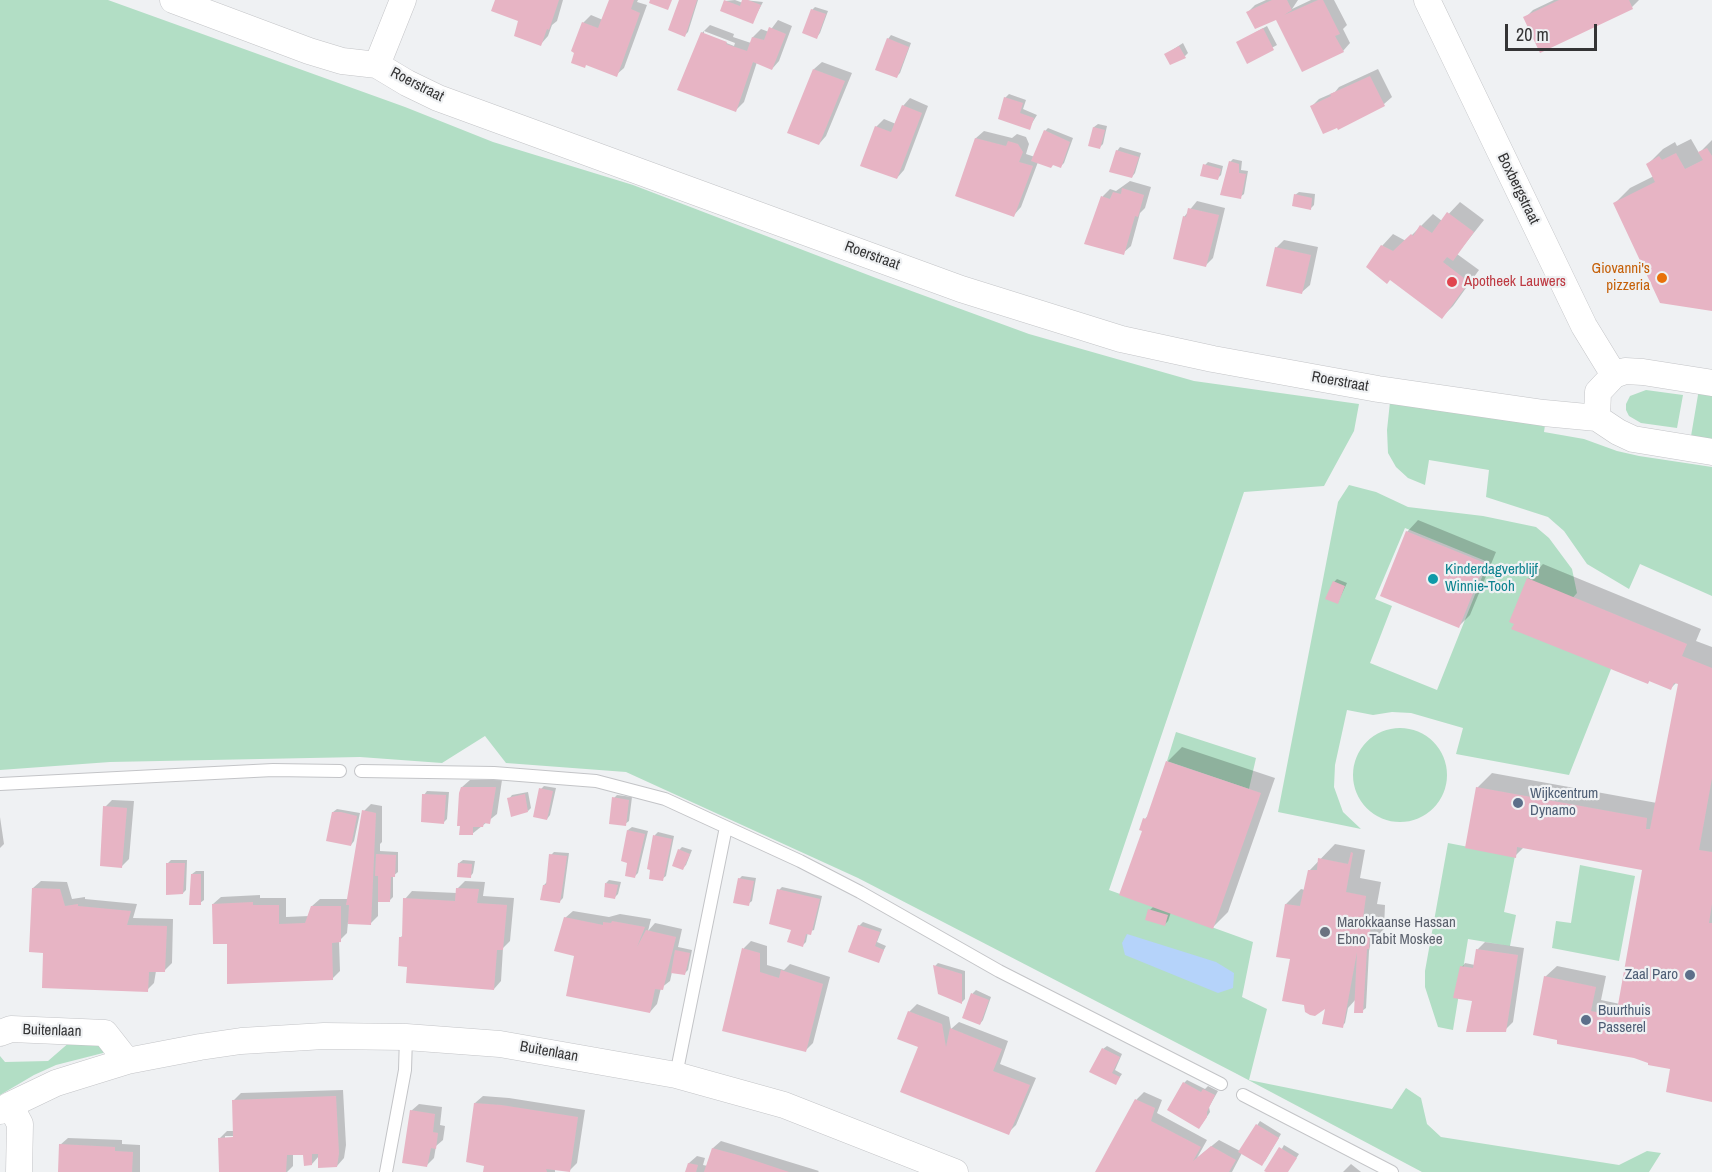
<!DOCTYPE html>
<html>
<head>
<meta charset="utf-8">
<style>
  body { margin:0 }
  #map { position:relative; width:1712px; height:1172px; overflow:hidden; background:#eff1f3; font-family:"Archivo Narrow",sans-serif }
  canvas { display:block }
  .scale { position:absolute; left:1505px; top:24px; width:92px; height:27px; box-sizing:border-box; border:3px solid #343435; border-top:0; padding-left:8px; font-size:18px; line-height:21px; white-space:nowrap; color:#343435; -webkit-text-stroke:4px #eff1f3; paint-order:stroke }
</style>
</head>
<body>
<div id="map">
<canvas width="1712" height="1172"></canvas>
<div class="scale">20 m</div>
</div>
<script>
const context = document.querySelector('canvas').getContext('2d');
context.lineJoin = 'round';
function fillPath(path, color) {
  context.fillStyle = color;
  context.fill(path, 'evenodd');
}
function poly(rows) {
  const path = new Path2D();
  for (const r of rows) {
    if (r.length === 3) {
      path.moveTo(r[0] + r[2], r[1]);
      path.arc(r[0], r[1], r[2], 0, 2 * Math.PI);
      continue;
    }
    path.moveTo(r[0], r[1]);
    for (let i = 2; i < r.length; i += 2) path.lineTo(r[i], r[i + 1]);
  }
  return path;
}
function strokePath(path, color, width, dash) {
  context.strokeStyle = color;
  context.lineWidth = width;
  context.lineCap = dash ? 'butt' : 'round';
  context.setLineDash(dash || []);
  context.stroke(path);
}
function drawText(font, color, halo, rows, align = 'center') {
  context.font = font + ' "Archivo Narrow",sans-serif';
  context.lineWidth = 4.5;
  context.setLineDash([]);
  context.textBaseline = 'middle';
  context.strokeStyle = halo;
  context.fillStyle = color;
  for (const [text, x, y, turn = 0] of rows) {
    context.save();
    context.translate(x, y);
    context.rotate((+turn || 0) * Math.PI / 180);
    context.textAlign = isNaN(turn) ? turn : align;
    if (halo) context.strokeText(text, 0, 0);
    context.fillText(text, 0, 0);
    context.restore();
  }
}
fillPath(poly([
  [0,0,108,0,405,107,493,142,633,185,876,278,1029,334,1194,381,1359,404,1354,431,1324,486,1244,492,1109,890,1253,942,1242,997,1267,1009,1249,1080,1392,1109,1406,1088,1421,1098,1427,1124,1441,1137,1619,1165,1647,1151,1661,1153,1649,1172,1422,1172,1237,1074,858,878,626,772,506,763,485,736,442,763,360,757,110,762,0,770],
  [1699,389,1712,391,1712,445,1690,442],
  [1646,390,1683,395,1677,428,1641,423,1629,416,1626,410,1626,404,1630,396],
  [1390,402,1545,425,1544,432,1584,439,1617,451,1639,456,1712,467,1712,596,1640,564,1629,589,1587,564,1564,531,1548,517,1486,497,1489,470,1429,460,1425,485,1408,478,1396,467,1388,453,1387,430],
  [1349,485,1376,492,1408,507,1483,516,1536,527,1549,538,1572,569,1577,593,1548,626,1611,669,1569,775,1456,754,1463,728,1411,713,1392,712,1373,715,1347,710,1335,765,1334,787,1343,812,1361,829,1278,812,1338,502],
  [1405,528,1488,562,1437,690,1370,663,1392,606,1375,599],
  [1400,775,47],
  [1176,732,1256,758,1249,789,1167,761],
  [1448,843,1515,856,1504,912,1516,915,1510,946,1468,939,1453,1030,1438,1027,1425,987,1425,971],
  [1580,865,1635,876,1619,961,1552,948,1556,921,1571,923],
  [71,1041,105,1047,103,1053,56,1065,34,1075,0,1095,0,1056,5,1062,48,1061]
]), '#b2dec5');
fillPath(poly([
  [1127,934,1216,962,1234,973,1233,988,1218,993,1125,955,1122,943]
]), '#b5d3fa');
fillPath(poly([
  [497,0,563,0,557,21,552,25,548,36,541,44,520,20],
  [610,0,638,0,637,2,647,5,624,68,616,75,583,23,591,15,603,20],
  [681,0,698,0,688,32,685,35],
  [735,0,743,3,744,0,763,2,752,23,725,1],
  [1266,0,1298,0,1292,9,1311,0,1334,0,1347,25,1343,29,1350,43,1343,51,1277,18,1248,12,1255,5],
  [1554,0,1639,0,1632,7,1525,18,1533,10],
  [815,7,828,11,820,33,817,37,812,10],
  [778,20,792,26,779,61,772,69,757,62,744,102,736,110,702,33,710,25,734,34,733,37,751,43,753,37,761,29,769,32],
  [704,31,735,43,734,46,704,34],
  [1267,26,1277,45,1248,61,1238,42],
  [891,35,911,43,900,73,897,76,888,39],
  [1183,43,1188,53,1185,56,1166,54],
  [822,62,852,73,826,136,819,144,814,69],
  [1378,69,1392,97,1384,104,1338,128,1311,107,1319,99,1335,92,1339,87],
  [1009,94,1026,100,1023,109,1037,115,1029,128,1005,98],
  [910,98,928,106,904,170,897,178,876,127,884,119,896,124,903,106],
  [1098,124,1107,126,1103,144,1100,147,1090,145,1094,127],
  [1048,128,1073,138,1064,163,1061,166,1038,162,1021,207,1014,215,957,195,976,138,984,131,1012,138,1017,134,1026,137,1029,144,1026,154,1035,157,1045,131],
  [1691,139,1699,153,1712,140,1712,310,1615,203,1630,188,1654,176,1648,164,1663,149,1675,142,1677,146],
  [1120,147,1141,153,1135,173,1132,177,1117,151],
  [1233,159,1242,161,1241,170,1248,171,1244,194,1240,197,1230,162],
  [1208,162,1223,166,1221,175,1217,179,1205,165],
  [1130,181,1151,187,1145,208,1140,213,1131,246,1123,253,1086,243,1103,196,1110,189,1116,191],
  [1299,192,1315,194,1314,205,1311,208,1295,195],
  [1197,201,1225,208,1213,258,1206,265,1184,217],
  [1460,202,1484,220,1457,254,1479,270,1453,306,1442,317,1382,246,1393,234,1406,241,1433,214,1442,221],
  [1284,240,1318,247,1310,285,1302,292,1276,248],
  [1418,520,1496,552,1470,615,1459,626,1407,532],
  [1543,564,1701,629,1696,641,1712,647,1712,1100,1673,1068,1651,1064,1545,977,1557,966,1606,976,1601,1000,1620,1004,1644,868,1524,847,1515,856,1477,788,1492,773,1657,803,1679,683,1677,682,1671,688,1650,680,1648,683,1528,579],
  [1337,579,1347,583,1338,602,1334,582],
  [1182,747,1275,778,1228,912,1213,927,1171,912,1168,921,1165,924,1150,910,1154,906,1144,830,1145,819,1150,813,1167,762],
  [470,780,502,780,497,814,472,834,462,787],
  [544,786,556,788,550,815,547,819,541,789],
  [427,791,449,792,447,819,444,822,424,795],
  [528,792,531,808,528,811,509,799,512,795],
  [617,795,632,797,629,821,625,824,614,798],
  [112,800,134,801,129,859,122,866,105,807],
  [371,804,382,806,382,842,380,844,380,851,398,852,398,872,393,876,393,897,390,900,378,900,378,916,370,924,348,922,347,933,339,941,340,971,332,979,229,943,213,904,221,897,260,895,260,898,286,898,286,917,309,916,312,906,320,899,349,899,364,811],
  [337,809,360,813,354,841,351,845,333,812],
  [0,817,4,844,0,848],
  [632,827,648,831,638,873,635,876,629,862,628,830],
  [658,832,674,836,666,876,662,879,652,869,655,835],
  [1335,844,1365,850,1360,878,1381,882,1377,904,1385,905,1384,929,1371,942,1369,951,1366,1008,1362,1011,1356,999,1348,1008,1345,1023,1342,1026,1292,958,1286,904,1301,889,1305,890,1309,871],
  [682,847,692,850,686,865,683,868,679,850],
  [554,852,569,853,563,898,560,901,544,885,547,882,551,855],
  [171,860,187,860,186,890,183,893,167,864],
  [463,860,475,861,473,873,470,877,459,863],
  [196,871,204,871,204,900,200,903,192,874],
  [742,876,756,878,752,901,748,904,739,879],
  [609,880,621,882,618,894,615,897,606,883],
  [41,881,67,882,72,899,85,897,85,899,137,904,133,918,173,919,172,963,164,971,156,971,154,983,147,990,45,952,33,888],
  [465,881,485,882,483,896,514,898,510,941,503,948,501,981,494,989,408,966,400,938,403,935,405,899,412,891,457,893,457,889],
  [782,887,822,896,814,930,808,932,806,942,803,945,793,929,779,890],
  [573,911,609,917,620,914,651,919,648,931,655,923,682,929,678,947,692,950,688,970,684,974,672,972,670,981,661,988,657,1004,650,1012,575,954,565,918],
  [863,922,882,929,877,942,886,946,878,961,859,926],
  [751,941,767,946,767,965,784,970,790,964,830,977,813,1043,805,1051,723,1030,744,948],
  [1485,942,1524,948,1513,1022,1505,1030,1475,997,1462,967,1465,963,1475,965,1477,950],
  [938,963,965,971,965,999,962,1002,935,966],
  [976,990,991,997,983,1020,980,1024,964,1017,973,993],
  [917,1004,949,1017,951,1029,959,1022,1008,1041,1000,1064,1036,1078,1016,1125,1008,1133,920,1046,909,1012],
  [1107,1046,1122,1054,1115,1070,1122,1074,1115,1084,1103,1049],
  [1187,1080,1205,1089,1208,1086,1218,1091,1209,1107,1210,1112,1202,1124,1184,1083],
  [343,1090,346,1145,344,1158,337,1166,319,1156,312,1164,305,1153,293,1153,293,1166,287,1172,221,1172,219,1139,227,1131,234,1131,233,1101,241,1093],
  [225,1136,240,1136,225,1139],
  [1144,1092,1162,1100,1157,1113,1207,1140,1197,1158,1219,1140,1240,1151,1260,1121,1281,1134,1265,1161,1242,1153,1232,1172,1096,1172,1137,1099],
  [483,1096,509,1098,585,1110,577,1163,570,1170,555,1168,555,1172,484,1172,486,1165,475,1103],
  [419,1104,442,1107,440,1125,445,1126,443,1140,436,1146,434,1158,427,1165,411,1111],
  [68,1138,122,1140,122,1144,140,1145,140,1172,59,1172,60,1145],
  [721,1141,819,1171,818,1172,687,1172,689,1163,697,1156,705,1158,703,1165,708,1166,713,1148],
  [1284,1145,1299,1154,1287,1172,1269,1172],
  [1351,1164,1361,1172,1343,1172]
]), '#0003');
fillPath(poly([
  [495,0,559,0,549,30,547,29,541,46,514,36,518,21,491,11],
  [609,0,634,0,631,9,640,13,617,77,586,65,585,68,571,63,574,53,571,51,582,22,598,28],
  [650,0,672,0,668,10,649,3],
  [679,0,697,0,685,37,668,30],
  [724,0,740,6,742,0,748,0,761,5,753,24,720,11],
  [1272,0,1287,0,1292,10,1284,15,1318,0,1323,0,1340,34,1335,36,1344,52,1302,72,1276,20,1255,29,1246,12],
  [1559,0,1629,0,1633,9,1540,53,1523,17],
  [811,9,826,14,817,39,802,33],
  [769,27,786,34,772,70,753,62,736,112,677,90,701,32,727,42,726,44,747,51,752,37,764,40],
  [1263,28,1274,50,1247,64,1236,42],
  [887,38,909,47,897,78,875,70],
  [1179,46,1186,58,1170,65,1164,54],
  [813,69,845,81,819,145,787,133],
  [1370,76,1385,106,1338,130,1337,128,1323,134,1310,106,1331,96,1330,94],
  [1004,97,1023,103,1020,113,1034,118,1030,130,998,119],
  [902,105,922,113,897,179,860,166,875,126,891,132],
  [1093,127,1105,130,1100,149,1088,146],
  [1044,130,1070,142,1061,168,1053,165,1051,168,1031,161],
  [975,138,1006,146,1008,141,1018,144,1023,152,1019,162,1033,166,1014,217,955,196],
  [1707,148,1712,156,1712,311,1660,303,1613,203,1655,182,1646,164,1659,156,1662,160,1676,153,1685,169,1703,160,1698,152],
  [1116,150,1139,157,1132,178,1109,172],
  [1229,161,1239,164,1239,173,1246,174,1241,199,1220,195],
  [1203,164,1221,169,1218,180,1200,176],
  [1122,188,1144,195,1138,217,1135,216,1124,255,1084,244,1101,196,1110,199,1113,192,1121,194],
  [1294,194,1312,198,1311,210,1292,206],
  [1188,208,1219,215,1206,267,1173,259,1183,216,1186,217],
  [1447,212,1474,232,1453,261,1447,257,1443,262,1469,282,1442,319,1390,280,1387,284,1366,267,1381,245,1393,251,1411,234,1413,236,1420,225,1432,233],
  [1275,247,1311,255,1302,294,1266,286],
  [1406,531,1485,563,1459,628,1380,596],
  [1527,578,1687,644,1682,656,1712,668,1712,778,1699,850,1712,852,1712,904,1709,923,1712,923,1712,1102,1666,1092,1670,1069,1648,1065,1648,1063,1634,1058,1557,1044,1557,1040,1533,1035,1544,976,1596,987,1591,1011,1616,1016,1642,870,1517,847,1516,858,1465,848,1476,787,1647,818,1646,829,1650,829,1678,684,1674,683,1671,690,1649,681,1648,684,1511,629,1514,624,1509,622],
  [1333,581,1345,586,1338,604,1325,599],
  [1166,761,1261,793,1213,929,1119,895,1142,831,1139,830,1143,818,1146,819],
  [461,787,496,787,490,824,484,823,483,827,473,827,473,835,459,835,460,826,457,826,459,793],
  [539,788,553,791,547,820,533,817],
  [422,794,446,795,444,824,421,822],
  [525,794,528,812,511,817,507,798],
  [612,797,629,800,626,826,609,824],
  [103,806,127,808,122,868,100,866],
  [362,810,376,813,371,925,348,924,349,905,346,905],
  [332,812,341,812,357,816,351,846,326,841],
  [627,830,645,834,635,878,625,876,627,863,621,861],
  [653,835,672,839,663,881,649,879,650,870,647,869],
  [678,849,690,854,683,870,672,866],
  [1351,852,1353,853,1346,892,1366,896,1363,918,1371,920,1369,949,1367,949,1363,1013,1354,1013,1357,952,1343,1028,1322,1024,1325,1009,1315,1016,1310,1015,1305,1012,1304,1005,1282,1001,1290,959,1276,957,1285,904,1300,906,1308,870,1317,870,1318,858,1348,864],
  [376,854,396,855,395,877,391,877,390,902,378,902,378,876,375,876],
  [549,854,567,856,560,903,540,900,543,885,546,885],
  [166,863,185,863,183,894,166,895],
  [458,863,472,864,471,878,457,877],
  [191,874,201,874,201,905,189,905],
  [738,878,754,881,749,906,733,903],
  [605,883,618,885,615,899,604,897],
  [32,888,60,889,65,906,78,904,78,906,131,911,127,925,167,926,165,972,149,972,148,992,42,988,43,953,29,952],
  [456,888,479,889,477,903,507,905,503,950,497,950,494,990,406,983,407,967,398,966,399,937,402,937,403,898,455,901],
  [777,889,820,899,811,935,806,934,803,947,787,942,791,930,769,924],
  [253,902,253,905,279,905,279,924,305,923,311,906,341,906,341,942,332,943,333,980,227,984,227,944,213,944,212,904],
  [1148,909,1168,915,1165,926,1145,920],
  [564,917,603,925,603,922,611,923,612,921,645,927,637,947,646,930,676,937,663,990,655,989,650,1013,566,996,574,956,554,951],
  [858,925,880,932,875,946,884,950,879,963,848,952],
  [742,948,760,953,760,972,779,978,781,970,823,984,806,1052,722,1031],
  [1476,949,1518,955,1506,1032,1466,1032,1472,1001,1453,998,1460,966,1473,968],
  [675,950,690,953,685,975,671,973],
  [933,965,962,974,962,1004,938,994],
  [971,993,989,1000,980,1025,962,1018],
  [908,1011,942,1024,946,1047,950,1028,1002,1049,993,1071,1030,1085,1009,1135,900,1092,918,1047,897,1039],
  [1102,1048,1120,1057,1112,1073,1120,1077,1116,1085,1089,1072],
  [1183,1082,1201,1092,1203,1089,1215,1095,1207,1112,1207,1117,1199,1129,1167,1110],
  [336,1096,339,1153,337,1167,318,1168,318,1154,312,1154,312,1165,304,1166,303,1155,287,1155,286,1172,219,1172,218,1138,233,1137,232,1100],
  [1135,1099,1155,1108,1151,1121,1201,1147,1193,1161,1211,1146,1236,1160,1229,1172,1095,1172],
  [474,1103,501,1105,578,1117,570,1172,546,1169,547,1172,483,1172,484,1166,466,1162],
  [410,1110,435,1114,433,1132,438,1133,436,1149,431,1148,427,1167,402,1163],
  [1256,1124,1279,1138,1262,1166,1238,1152],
  [59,1144,115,1147,115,1151,133,1152,132,1172,58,1172],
  [1279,1147,1297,1158,1288,1172,1266,1172,1264,1171],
  [712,1148,738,1155,789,1172,704,1172],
  [688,1163,698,1165,696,1172,685,1172]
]), '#e7b4c4');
const service = poly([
  [361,771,494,773,596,781,665,799,800,861,860,892,999,971,1221,1084],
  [0,784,273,770,340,771],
  [676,1075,726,827],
  [1243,1095,1392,1172],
  [386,1172,405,1070,406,1037]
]);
const minor = poly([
  [173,0,309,51,342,61,377,65,407,83,438,98,961,289,1121,339,1213,359,1378,389,1544,413,1597,418],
  [1427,0,1584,326,1614,375],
  [377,65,403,0],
  [1597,418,1598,392,1614,375,1625,371,1643,372,1712,383],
  [1597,418,1618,432,1633,439,1712,452],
  [0,1033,11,1029,105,1033,127,1061],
  [10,1105,20,1124,19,1172],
  [0,1111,10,1105,56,1083,127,1061,200,1047,241,1041,324,1036,406,1037,500,1044,676,1075,784,1105,955,1172]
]);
strokePath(service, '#c3c4c7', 14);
strokePath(minor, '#c3c4c7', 27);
strokePath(service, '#fff', 12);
strokePath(minor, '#fff', 26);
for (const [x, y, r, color] of [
  [1662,278,6,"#e8710a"],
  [1452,282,6,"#e0444e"],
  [1433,579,6,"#0f9aa8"],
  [1518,803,6,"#5c6f8a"],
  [1325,932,6,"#6b7280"],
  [1690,975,6,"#5c6f8a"],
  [1586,1020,6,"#5c6f8a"]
]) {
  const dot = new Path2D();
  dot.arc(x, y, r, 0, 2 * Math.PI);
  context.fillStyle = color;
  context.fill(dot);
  strokePath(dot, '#eff1f3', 2);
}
drawText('15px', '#343435', '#eff1f3', [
  ["Roerstraat",417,85,27],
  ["Boxbergstraat",1518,189,64],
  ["Roerstraat",872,256,20],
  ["Roerstraat",1340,382,10],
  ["Buitenlaan",52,1031,2],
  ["Buitenlaan",549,1052,10]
]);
drawText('15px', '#c56008', '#eff1f3', [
  ["Giovanni's",1650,269],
  ["pizzeria",1650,286]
], 'right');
drawText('15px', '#be3a42', '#eff1f3', [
  ["Apotheek Lauwers",1464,282]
], 'left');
drawText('15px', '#0d838f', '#eff1f3', [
  ["Kinderdagverblijf",1445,570],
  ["Winnie-Tooh",1445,587]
], 'left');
drawText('15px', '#4e5e75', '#eff1f3', [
  ["Wijkcentrum",1530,794],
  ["Dynamo",1530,811],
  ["Zaal Paro",1678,975,"right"],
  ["Buurthuis",1598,1011],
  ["Passerel",1598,1028]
], 'left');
drawText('15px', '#5b616d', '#eff1f3', [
  ["Marokkaanse Hassan",1337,923],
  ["Ebno Tabit Moskee",1337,940]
], 'left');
</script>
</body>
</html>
